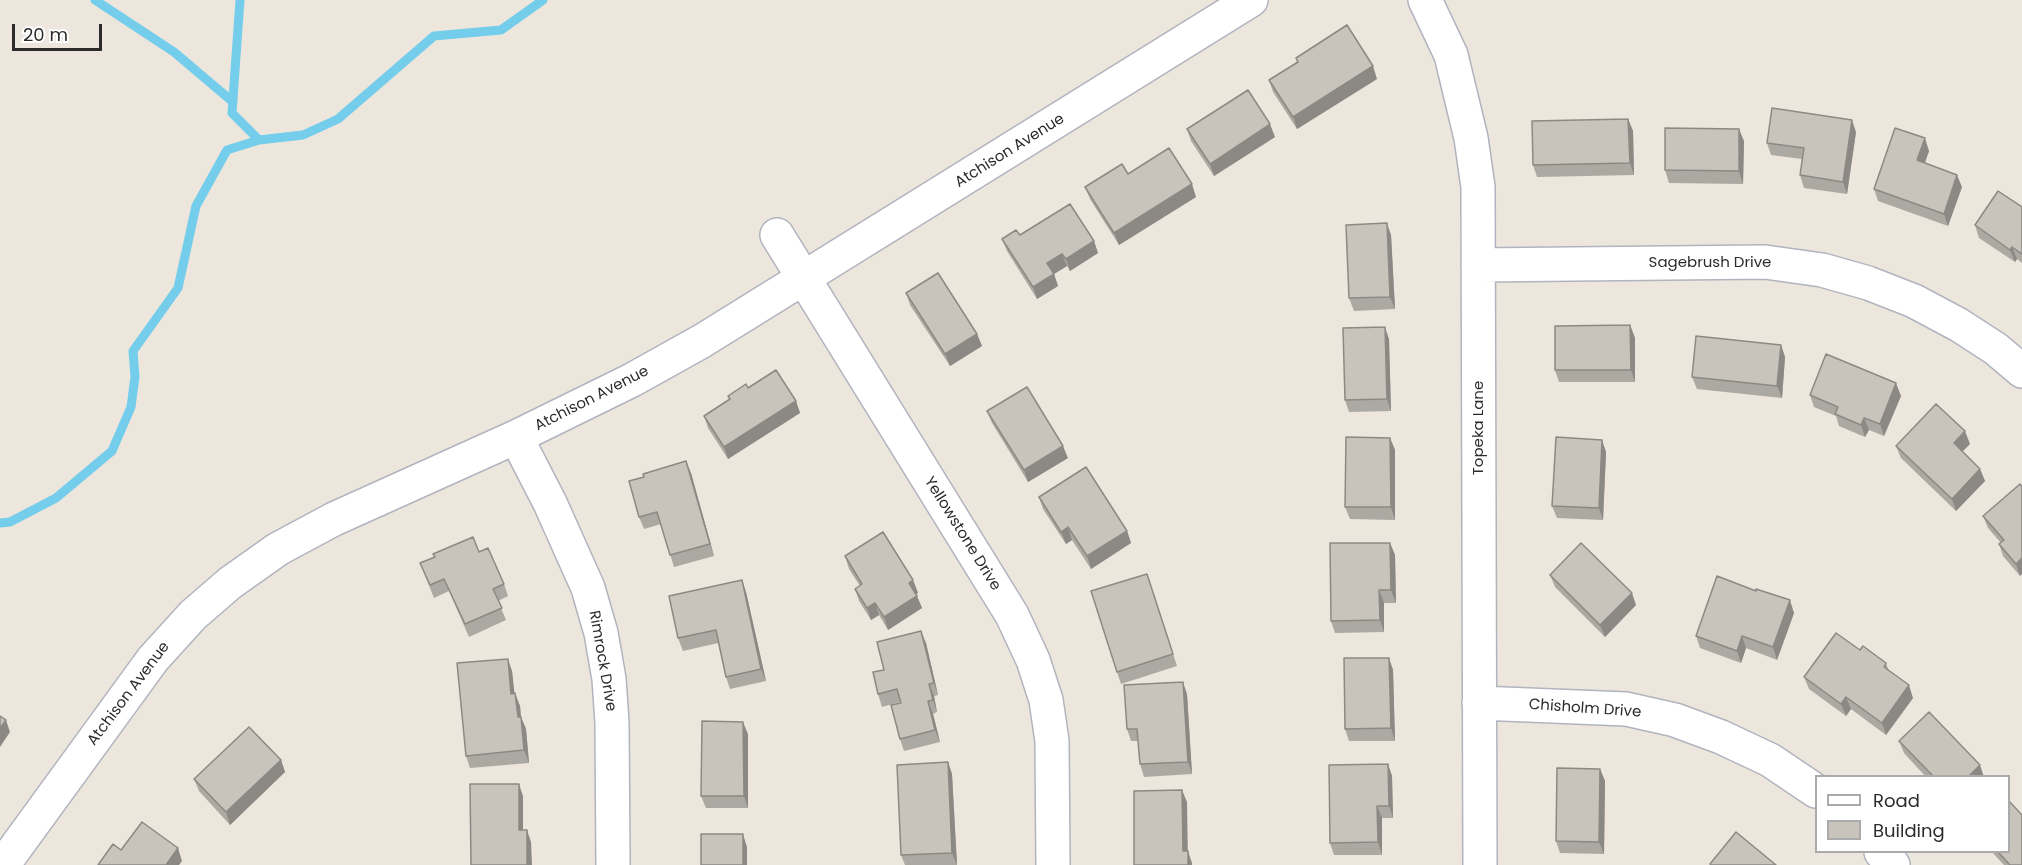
<!DOCTYPE html>
<html>
<head>
<meta charset="utf-8">
<style>
  body { margin:0 }
  #map { position:relative; width:2022px; height:865px; overflow:hidden; background:#ece6dd; font-family:Poppins,sans-serif }
  canvas { display:block }
  .legend { position:absolute; left:1815px; top:775px; width:195px; height:78px; box-sizing:border-box; background:#fff; border:2px solid #aaa; margin:0; padding:8px 10px; list-style:none; font-size:18px; color:#2b2b2b }
  .legend li { display:flex; align-items:center; gap:12px; height:30px }
  .legend b { width:30px; border:2px solid #aaa }
  .scale { position:absolute; left:12px; top:24px; width:90px; height:27px; box-sizing:border-box; border:3px solid #2b2b2b; border-top:0; padding-left:8px; font-size:18px; line-height:21px; white-space:nowrap; color:#2b2b2b; -webkit-text-stroke:4px #fff; paint-order:stroke }
</style>
</head>
<body>
<div id="map">
<canvas width="2022" height="865"></canvas>
<ul class="legend">
<li><b style="height:8px;background:#fff"></b>Road</li>
<li><b style="height:16px;background:#c8c4bc"></b>Building</li>
</ul>
<div class="scale">20 m</div>
</div>
<script>
const context = document.querySelector('canvas').getContext('2d');
context.lineJoin = 'round';
function poly(rows) {
  const path = new Path2D();
  for (const r of rows) {
    path.moveTo(r[0], r[1]);
    for (let i = 2; i < r.length; i += 2) path.lineTo(r[i], r[i + 1]);
  }
  return path;
}
function strokePath(path, color, width, dash) {
  context.strokeStyle = color;
  context.lineWidth = width;
  context.lineCap = dash ? 'butt' : 'round';
  context.setLineDash(dash || []);
  context.stroke(path);
}
function fillPath(path, color) {
  context.fillStyle = color;
  context.fill(path, 'evenodd');
}
function drawText(font, color, halo, rows, align = 'center') {
  context.font = font + ' Poppins,sans-serif';
  context.lineWidth = 6;
  context.setLineDash([]);
  context.textBaseline = 'middle';
  context.strokeStyle = halo;
  context.fillStyle = color;
  for (const [text, x, y, turn = 0] of rows) {
    context.save();
    context.translate(x, y);
    context.rotate((+turn || 0) * Math.PI / 180);
    context.textAlign = isNaN(turn) ? turn : align;
    if (halo) context.strokeText(text, 0, 0);
    context.fillText(text, 0, 0);
    context.restore();
  }
}
strokePath(poly([
  [95,0,174,52,233,102],
  [240,0,232,113,259,140],
  [0,523,10,522,56,498,112,451,131,407,135,377,133,351,178,288,196,206,227,150,259,140,303,135,338,119,434,36,501,30,543,0]
]), '#74cdeb', 9);
const minor = poly([
  [1425,0,1451,55,1471,138,1478,187,1480,865],
  [777,235,1012,615,1033,660,1046,700,1052,741,1053,865],
  [1478,265,1765,262,1822,270,1868,283,1914,301,1959,325,1996,349,2022,371],
  [516,437,550,503,588,588,601,633,609,679,612,722,613,865],
  [1479,703,1626,709,1675,720,1721,737,1770,760,1816,791],
  [1881,852,1893,865],
  [3,865,153,659,193,615,230,583,278,549,334,519,516,437,632,380,702,341,1251,0]
]);
strokePath(minor, '#b1b4be', 36);
strokePath(minor, '#fff', 33);
fillPath(poly([
  [1296,58,1377,79,1297,129,1273,92,1269,80,1297,62],
  [1628,119,1633,131,1634,175,1537,177,1533,165],
  [1187,129,1275,137,1214,176,1191,141],
  [1856,132,1847,194,1804,188,1800,175,1802,159,1771,155,1767,143],
  [1744,141,1743,184,1669,183,1665,170],
  [1929,151,1925,163,1962,187,1948,226,1878,201,1874,189],
  [1128,174,1196,197,1119,245,1090,199,1085,187],
  [2022,207,2022,263,2017,259,2015,262,1979,238,1975,225],
  [1020,235,1094,241,1098,253,1070,271,1067,266,1054,274,1058,286,1037,299,1007,251,1002,239],
  [1391,235,1395,309,1354,311,1349,298],
  [906,293,977,334,982,346,950,366,910,305],
  [1630,325,1635,338,1635,382,1559,382,1555,370],
  [1389,339,1391,411,1349,412,1345,400],
  [1781,345,1785,357,1782,398,1697,389,1692,377],
  [748,388,796,401,800,413,728,459,708,428,704,416,730,399,728,396],
  [1810,395,1901,396,1884,436,1869,430,1865,437,1839,426,1836,416,1814,407],
  [987,411,1068,458,1028,482,992,423],
  [1390,438,1395,450,1395,520,1350,519,1345,507],
  [1602,440,1606,452,1603,520,1557,518,1552,506],
  [1970,444,1962,451,1980,469,1985,481,1956,511,1901,458,1896,446],
  [691,473,714,556,674,567,661,524,644,529,639,517],
  [2020,484,2020,576,2003,556,1999,544,2001,543,1988,528,1983,516],
  [1039,497,1127,531,1131,543,1091,569,1072,540,1066,544,1043,509],
  [1390,543,1395,555,1396,603,1384,603,1384,632,1335,633,1331,621],
  [479,552,504,584,508,596,498,601,506,620,469,637,449,591,434,598,420,563],
  [845,556,913,580,918,593,916,594,922,608,888,630,879,615,871,620,859,601,855,589,860,586,849,569],
  [1147,574,1177,666,1121,684,1117,672],
  [1550,575,1636,605,1605,637,1555,587],
  [1756,591,1794,613,1777,660,1746,648,1741,663,1700,648,1696,636],
  [746,592,766,681,730,689,726,677,718,643,683,651,678,638],
  [926,643,938,695,934,696,937,712,933,714,940,742,904,751,900,739,900,702,882,707,878,694,884,670],
  [1860,650,1886,663,1889,671,1913,698,1886,735,1851,709,1846,716,1809,689,1804,677],
  [1389,658,1393,670,1395,741,1349,741,1345,729],
  [512,671,514,694,520,706,521,717,526,729,529,763,470,768,466,756],
  [1187,694,1192,774,1144,777,1140,764,1138,741,1131,741,1127,729],
  [748,734,748,808,706,808,701,796],
  [1899,741,1984,777,1926,777,1904,753],
  [281,760,285,772,230,825,199,791,194,779],
  [948,762,952,774,957,865,905,865,901,855],
  [1388,764,1392,776,1393,818,1382,818,1382,855,1334,855,1330,843],
  [1600,769,1605,781,1604,854,1560,853,1556,841],
  [1992,852,2008,852,2022,865,2004,865]
]), '#aca9a2');
fillPath(poly([
  [1373,66,1377,79,1297,129,1293,117],
  [1628,119,1633,131,1634,175,1630,163],
  [1852,120,1856,132,1847,194,1843,182],
  [1270,124,1275,137,1214,176,1210,164],
  [1739,129,1744,141,1743,184,1739,171],
  [1925,138,1929,151,1921,173,1917,160],
  [1957,175,1962,187,1948,226,1944,214],
  [1192,184,1196,197,1119,245,1114,233],
  [1387,223,1391,235,1395,309,1390,297],
  [1094,241,1098,253,1070,271,1066,259],
  [2012,247,2017,259,2015,262,2010,250],
  [1062,254,1067,266,1054,274,1058,286,1037,299,1033,287,1047,263],
  [1630,325,1635,338,1635,382,1631,370],
  [1385,327,1389,339,1391,411,1387,399],
  [977,334,982,346,950,366,945,354],
  [1781,345,1785,357,1782,398,1777,386],
  [1896,383,1901,396,1884,436,1880,424],
  [796,401,800,413,728,459,724,447],
  [1864,418,1869,430,1865,437,1861,425],
  [1965,431,1970,444,1958,456,1954,443],
  [1390,438,1395,450,1395,520,1391,507],
  [1602,440,1606,452,1603,520,1599,508],
  [1063,446,1068,458,1028,482,1024,470],
  [686,461,691,473,714,556,710,544],
  [1980,469,1985,481,1956,511,1952,499],
  [1068,527,1072,540,1066,544,1061,532],
  [1127,531,1131,543,1091,569,1087,556],
  [1390,543,1395,555,1396,603,1391,590],
  [2022,558,2022,574,2020,576,2016,564],
  [742,580,746,592,766,681,761,669],
  [913,580,918,593,914,595,909,583],
  [1379,590,1384,603,1384,632,1380,620],
  [1632,593,1636,605,1605,637,1600,625],
  [917,596,922,608,888,630,884,617],
  [1790,600,1794,613,1777,660,1773,647],
  [875,603,879,615,871,620,867,608],
  [921,631,926,643,938,695,934,683],
  [1742,636,1746,648,1741,663,1737,651],
  [1389,658,1393,670,1395,741,1391,728],
  [508,659,512,671,516,706,511,694],
  [1183,682,1187,694,1192,774,1188,762],
  [929,684,934,696,937,712,933,700],
  [1909,685,1913,698,1886,735,1882,723],
  [515,693,520,706,522,730,518,717],
  [1846,697,1851,709,1846,716,1841,704],
  [928,701,933,714,940,742,935,730],
  [521,717,526,729,529,763,524,750],
  [6,720,10,732,0,747,0,728],
  [743,722,748,734,748,808,744,796],
  [281,760,285,772,230,825,226,812],
  [948,762,952,774,957,865,952,853],
  [1388,764,1392,776,1393,818,1389,806],
  [1980,765,1984,777,1968,777],
  [1600,769,1605,781,1604,854,1599,842],
  [519,784,523,796,523,843,519,830],
  [1182,790,1187,802,1188,863,1183,851],
  [1377,806,1382,818,1382,855,1378,842],
  [527,830,531,842,532,865,527,865],
  [743,834,747,847,747,865,743,865],
  [178,848,182,861,179,865,166,865],
  [1188,851,1192,863,1192,865,1188,865]
]), '#8c8984');
const building = poly([
  [1347,25,1373,66,1293,117,1269,80,1298,62,1296,58,1347,25],
  [1248,90,1270,124,1210,164,1187,129,1248,90],
  [1772,108,1852,120,1843,182,1800,175,1804,148,1767,143,1772,108],
  [1628,119,1630,163,1533,165,1532,121,1628,119],
  [1665,128,1739,129,1739,171,1665,170,1665,128],
  [1895,128,1925,138,1917,160,1957,175,1944,214,1874,189,1895,128],
  [1169,148,1192,184,1114,233,1085,187,1122,164,1128,174,1169,148],
  [1998,191,2022,207,2022,254,2012,247,2010,250,1975,225,1998,191],
  [1070,204,1094,241,1066,259,1062,254,1047,263,1054,274,1033,287,1002,239,1016,230,1020,235,1070,204],
  [1387,223,1390,297,1349,298,1346,225,1387,223],
  [938,273,977,334,945,354,906,293,938,273],
  [1630,325,1631,370,1555,370,1555,326,1630,325],
  [1385,327,1387,399,1345,400,1343,328,1385,327],
  [1696,336,1781,345,1777,386,1692,377,1696,336],
  [1826,354,1896,383,1880,424,1864,418,1861,425,1835,414,1838,407,1810,395,1826,354],
  [776,370,796,401,724,447,704,416,730,399,728,396,746,384,748,388,776,370],
  [1027,387,1063,446,1024,470,987,411,1027,387],
  [1936,404,1965,431,1954,443,1980,469,1952,499,1896,446,1936,404],
  [1346,437,1390,438,1391,507,1345,507,1346,437],
  [1556,437,1602,440,1599,508,1552,506,1556,437],
  [686,461,710,544,670,555,657,512,639,517,629,481,644,477,643,474,686,461],
  [1086,467,1127,531,1087,556,1068,527,1061,532,1039,497,1086,467],
  [2020,484,2022,487,2022,558,2016,564,1999,544,2004,540,1983,516,2020,484],
  [883,532,913,580,909,583,917,596,884,617,875,603,867,608,855,589,862,584,845,556,883,532],
  [473,537,479,552,488,548,504,584,493,589,502,608,465,624,444,579,430,585,420,563,435,557,433,554,473,537],
  [1330,543,1390,543,1391,590,1379,590,1380,620,1331,621,1330,543],
  [1581,543,1632,593,1600,625,1550,575,1581,543],
  [1147,574,1173,654,1117,672,1091,591,1147,574],
  [1717,576,1756,591,1756,589,1790,600,1773,647,1742,636,1737,651,1696,636,1717,576],
  [742,580,761,669,726,677,716,630,678,638,669,596,742,580],
  [921,631,934,683,929,684,933,700,928,701,935,730,900,739,891,705,901,703,897,689,878,694,873,672,884,670,877,642,921,631],
  [1836,633,1860,650,1863,646,1886,663,1884,667,1909,685,1882,723,1846,697,1841,704,1804,677,1836,633],
  [1344,658,1389,658,1391,728,1345,729,1344,658],
  [508,659,511,694,515,693,518,717,521,717,524,750,466,756,457,663,508,659],
  [1183,682,1188,762,1140,764,1137,729,1127,729,1124,685,1183,682],
  [1929,712,1980,765,1968,777,1934,777,1899,741,1929,712],
  [0,716,6,720,0,728,0,716],
  [702,721,743,722,744,796,701,796,702,721],
  [249,727,281,760,226,812,194,779,249,727],
  [948,762,952,853,901,855,897,765,948,762],
  [1388,764,1389,806,1377,806,1378,842,1330,843,1329,765,1388,764],
  [1557,768,1600,769,1599,842,1556,841,1557,768],
  [470,784,519,784,519,830,527,830,527,865,471,865,470,784],
  [1182,790,1183,851,1188,851,1188,865,1134,865,1134,791,1182,790],
  [2008,800,2022,815,2022,865,2010,865,1998,852,2008,852,2008,800],
  [142,822,178,848,166,865,98,865,113,844,121,850,142,822],
  [1736,832,1776,865,1711,865,1710,864,1736,832],
  [701,834,743,834,743,865,701,865,701,834]
]);
fillPath(building, '#c8c4bc');
strokePath(building, '#8c8984', 1.5);
drawText('15px', '#2b2b2b', '#fff', [
  ["Atchison Avenue",1010,151,-32],
  ["Sagebrush Drive",1710,263],
  ["Atchison Avenue",592,399,-27],
  ["Topeka Lane",1479,428,-90],
  ["Yellowstone Drive",962,534,58],
  ["Rimrock Drive",602,661,80],
  ["Atchison Avenue",129,694,-53],
  ["Chisholm Drive",1585,709,4]
]);
</script>
</body>
</html>
